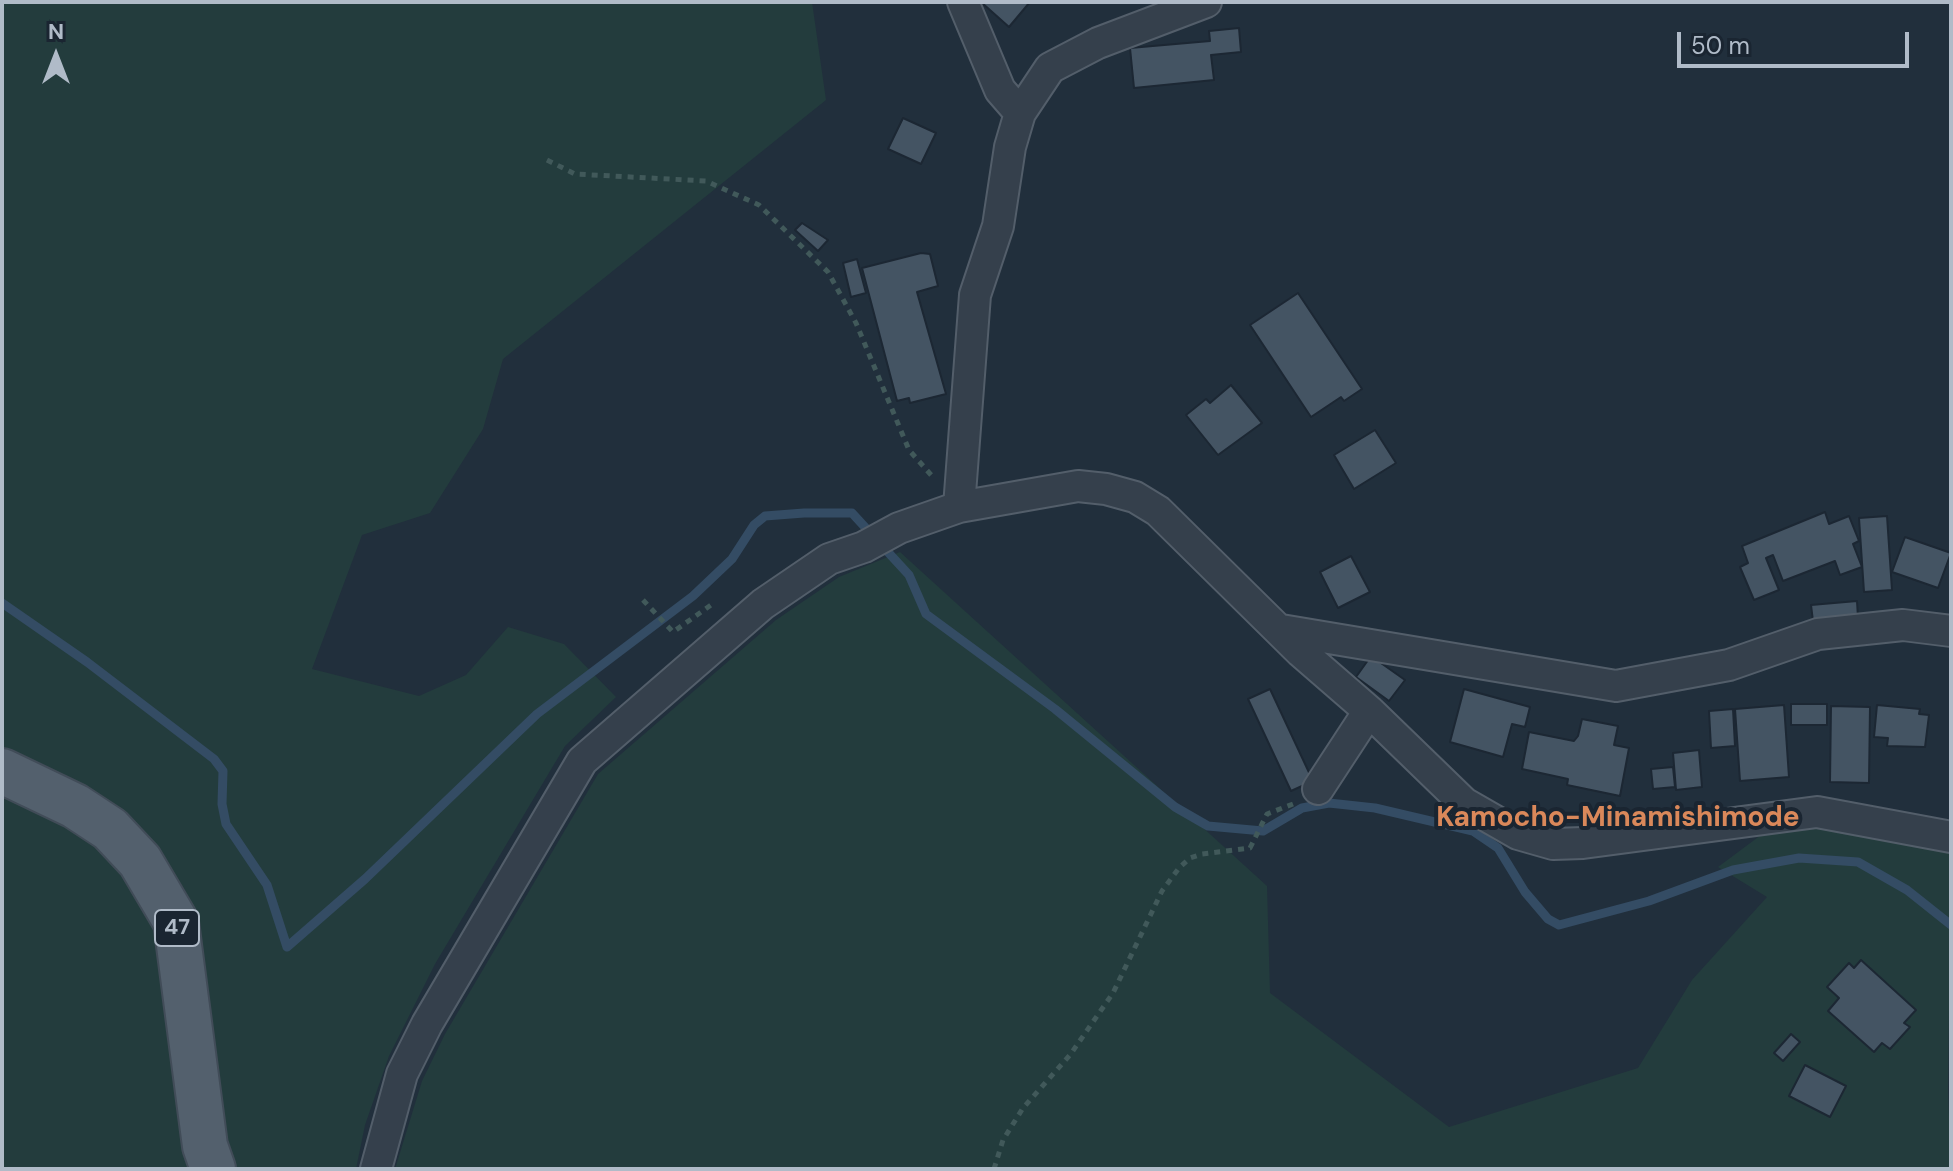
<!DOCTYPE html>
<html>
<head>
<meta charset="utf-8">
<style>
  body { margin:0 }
  #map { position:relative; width:1953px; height:1171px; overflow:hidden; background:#212f3c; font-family:"DM Sans",sans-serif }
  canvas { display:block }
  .frame { position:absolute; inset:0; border:4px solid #b0bbc8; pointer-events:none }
  .north { position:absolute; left:16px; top:16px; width:80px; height:80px; -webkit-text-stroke:6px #1a2531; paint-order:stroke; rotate:0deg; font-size:22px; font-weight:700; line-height:32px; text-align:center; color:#b0bbc8 }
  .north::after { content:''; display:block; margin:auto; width:28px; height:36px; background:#b0bbc8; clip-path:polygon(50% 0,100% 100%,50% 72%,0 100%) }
  .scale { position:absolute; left:1677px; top:32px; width:232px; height:36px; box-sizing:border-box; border:4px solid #b0bbc8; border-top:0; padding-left:10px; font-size:24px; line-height:28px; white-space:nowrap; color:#b0bbc8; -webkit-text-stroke:6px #1a2531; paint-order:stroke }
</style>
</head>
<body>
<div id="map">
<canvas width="1953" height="1171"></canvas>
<div class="frame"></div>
<div class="north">N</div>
<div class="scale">50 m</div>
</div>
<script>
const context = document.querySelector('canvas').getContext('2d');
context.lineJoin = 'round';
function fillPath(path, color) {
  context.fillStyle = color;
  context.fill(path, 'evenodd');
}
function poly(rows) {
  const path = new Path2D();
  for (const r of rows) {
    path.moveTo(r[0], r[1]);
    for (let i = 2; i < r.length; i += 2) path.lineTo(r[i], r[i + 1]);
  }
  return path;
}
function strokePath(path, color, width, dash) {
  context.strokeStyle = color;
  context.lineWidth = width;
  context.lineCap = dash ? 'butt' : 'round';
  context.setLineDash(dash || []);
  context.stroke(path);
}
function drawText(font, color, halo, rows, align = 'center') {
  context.font = font + ' "DM Sans",sans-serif';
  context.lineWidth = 8;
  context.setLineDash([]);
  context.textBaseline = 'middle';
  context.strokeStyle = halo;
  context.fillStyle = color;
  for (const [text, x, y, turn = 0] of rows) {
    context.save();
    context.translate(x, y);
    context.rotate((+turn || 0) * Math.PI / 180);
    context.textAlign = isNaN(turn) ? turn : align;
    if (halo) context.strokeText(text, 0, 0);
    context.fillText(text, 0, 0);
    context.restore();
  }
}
fillPath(poly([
  [2,2,812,2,826,100,503,359,483,429,430,513,362,535,312,669,419,696,466,675,508,627,564,644,616,697,565,746,435,964,389,1056,365,1125,356,1169,232,1169,223,1140,198,923,185,890,155,850,2,756],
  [900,552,1267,886,1270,993,1449,1127,1638,1068,1692,980,1767,897,1718,867,1765,832,1817,826,1951,851,1948,1090,1951,1169,395,1169,422,1081,445,1034,598,774,776,620,839,577],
  [2,788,55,816,94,844,123,871,142,898,163,949,189,1169,2,1169]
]), '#233c3d');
strokePath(poly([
  [2,603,87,662,214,759,223,771,222,804,226,824,267,885,287,947,365,879,537,714,693,596,732,559,754,525,765,516,804,513,852,513,909,575,926,614,1055,709,1175,807,1208,826,1263,831,1302,808,1329,803,1375,808,1473,831,1498,848,1525,892,1548,919,1559,925,1649,901,1733,870,1799,858,1858,862,1907,890,1951,925]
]), '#344c64', 9);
const building = poly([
  [981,2,1030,2,1009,27,981,2],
  [1239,28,1241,52,1211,55,1214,80,1134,88,1130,48,1210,41,1209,31,1239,28],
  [903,118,936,133,921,164,888,149,903,118],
  [802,223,828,240,818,251,795,230,802,223],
  [921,253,930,254,938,286,917,292,946,394,910,403,909,398,897,401,862,268,921,253],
  [857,259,866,293,851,297,843,263,857,259],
  [1298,293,1362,389,1344,401,1341,397,1311,417,1250,325,1298,293],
  [1231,385,1262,423,1218,455,1186,415,1206,399,1210,403,1231,385],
  [1375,430,1396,463,1354,489,1334,455,1375,430],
  [1825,512,1829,524,1849,516,1859,541,1853,544,1862,567,1840,575,1835,561,1783,581,1773,555,1766,558,1779,590,1754,600,1740,567,1748,563,1742,546,1825,512],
  [1887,516,1892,590,1864,592,1859,518,1887,516],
  [1905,537,1951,553,1938,588,1892,572,1905,537],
  [1351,556,1370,592,1338,608,1320,572,1351,556],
  [1857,601,1858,618,1813,621,1811,605,1857,601],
  [1371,656,1405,680,1389,701,1356,677,1371,656],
  [1270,689,1313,781,1291,791,1248,699,1270,689],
  [1464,689,1530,707,1525,727,1512,724,1503,757,1450,742,1464,689],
  [1791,704,1827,704,1827,725,1791,725,1791,704],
  [1784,705,1789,777,1740,781,1735,709,1784,705],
  [1877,705,1920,709,1919,714,1929,715,1925,747,1887,746,1888,738,1874,737,1877,705],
  [1831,706,1870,707,1869,783,1830,782,1831,706],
  [1733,709,1735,746,1711,748,1709,711,1733,709],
  [1582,719,1618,726,1614,745,1629,748,1620,796,1567,785,1568,779,1522,769,1529,732,1574,741,1578,736,1582,719],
  [1699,750,1702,787,1676,790,1673,753,1699,750],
  [1673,767,1675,787,1653,789,1651,769,1673,767],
  [1861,960,1916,1010,1904,1023,1910,1027,1890,1049,1882,1043,1874,1052,1828,1011,1839,998,1827,987,1849,963,1854,968,1861,960],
  [1791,1034,1800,1042,1783,1061,1774,1053,1791,1034],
  [1805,1065,1846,1086,1830,1117,1789,1096,1805,1065]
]);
fillPath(building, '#445463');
strokePath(building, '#1c2733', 2);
const street = poly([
  [963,2,1000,90,1020,113],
  [959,507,975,295,998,226,1010,147,1020,113,1050,68,1098,43,1206,2],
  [1281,630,1616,686,1729,665,1818,634,1903,625,1951,631],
  [1318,789,1369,711],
  [376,1169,402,1074,427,1024,582,761,763,604,829,559,864,547,899,528,959,507,1078,486,1106,489,1135,497,1158,511,1301,652,1369,711,1464,803,1518,834,1553,844,1583,843,1817,812,1951,837]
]);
const primary = poly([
  [2,771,75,806,110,829,140,861,176,922,205,1146,213,1169]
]);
strokePath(street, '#535e6a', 34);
strokePath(primary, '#414c58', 48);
strokePath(poly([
  [547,160,575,174,706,181,759,205,828,272,856,323,909,450,932,476],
  [643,600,673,632,711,605],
  [994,1169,1003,1140,1023,1108,1070,1055,1113,993,1162,891,1179,868,1190,858,1202,854,1250,848,1267,814,1293,804]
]), '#41595a', 5, [6, 6]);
strokePath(street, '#35404c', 30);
strokePath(primary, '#53606d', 44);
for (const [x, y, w] of [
  [177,928,44]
]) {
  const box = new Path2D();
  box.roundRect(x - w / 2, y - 18, w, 36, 6);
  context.fillStyle = '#1a2531';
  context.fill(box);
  strokePath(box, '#b0bbc8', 2);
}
drawText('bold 22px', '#b0bbc8', null, [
  ["47",177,928]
]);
drawText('bold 28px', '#da885a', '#1a2531', [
  ["Kamocho-Minamishimode",1618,819]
]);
</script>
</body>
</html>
